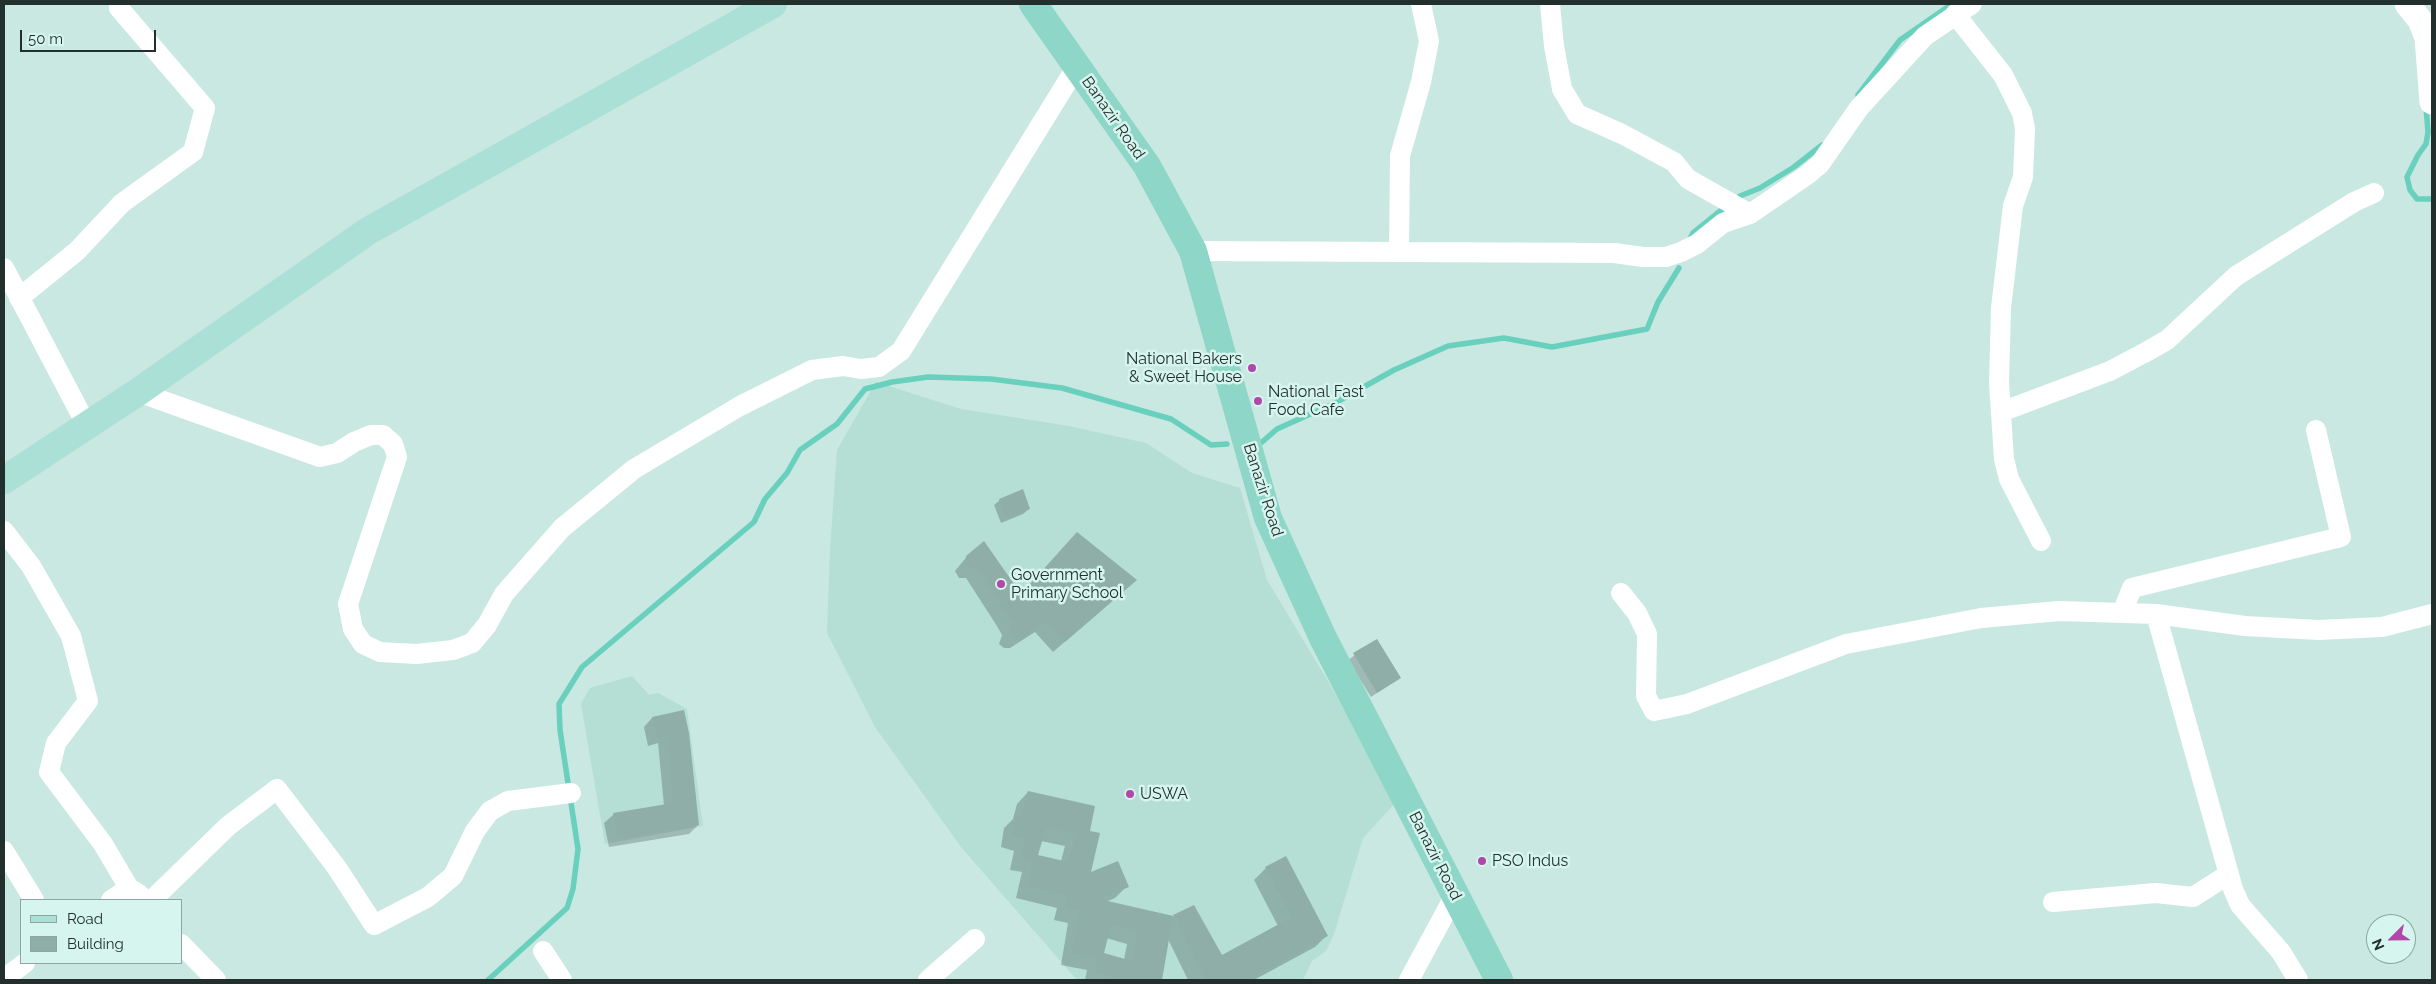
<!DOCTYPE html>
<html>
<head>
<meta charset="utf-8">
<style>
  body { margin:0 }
  #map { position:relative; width:2436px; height:984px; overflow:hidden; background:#c8e8e1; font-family:Raleway,sans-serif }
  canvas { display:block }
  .frame { position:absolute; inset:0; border:5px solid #232f2d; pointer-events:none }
  .legend { position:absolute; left:20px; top:899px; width:162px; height:65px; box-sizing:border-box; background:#d5f5ee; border:1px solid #8ea6a1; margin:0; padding:6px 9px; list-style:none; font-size:15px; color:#232f2d }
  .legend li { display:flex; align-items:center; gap:10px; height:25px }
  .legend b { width:25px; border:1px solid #8ea6a1 }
  .north { position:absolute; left:2366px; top:914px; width:50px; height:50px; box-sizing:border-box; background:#d5f5ee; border:1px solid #8ea6a1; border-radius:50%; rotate:247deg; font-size:14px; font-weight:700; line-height:20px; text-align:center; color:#232f2d }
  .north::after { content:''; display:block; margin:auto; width:18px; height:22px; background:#b047a9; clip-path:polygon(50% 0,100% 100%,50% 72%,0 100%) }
  .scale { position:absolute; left:20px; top:30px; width:136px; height:22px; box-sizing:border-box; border:2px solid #232f2d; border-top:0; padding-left:6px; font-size:15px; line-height:18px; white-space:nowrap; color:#232f2d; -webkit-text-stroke:4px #d5f5ee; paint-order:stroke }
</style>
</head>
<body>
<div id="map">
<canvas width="2436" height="984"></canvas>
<div class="frame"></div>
<ul class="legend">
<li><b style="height:6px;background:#aae0d6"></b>Road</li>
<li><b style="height:14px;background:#8faea7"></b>Building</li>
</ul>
<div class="north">N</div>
<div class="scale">50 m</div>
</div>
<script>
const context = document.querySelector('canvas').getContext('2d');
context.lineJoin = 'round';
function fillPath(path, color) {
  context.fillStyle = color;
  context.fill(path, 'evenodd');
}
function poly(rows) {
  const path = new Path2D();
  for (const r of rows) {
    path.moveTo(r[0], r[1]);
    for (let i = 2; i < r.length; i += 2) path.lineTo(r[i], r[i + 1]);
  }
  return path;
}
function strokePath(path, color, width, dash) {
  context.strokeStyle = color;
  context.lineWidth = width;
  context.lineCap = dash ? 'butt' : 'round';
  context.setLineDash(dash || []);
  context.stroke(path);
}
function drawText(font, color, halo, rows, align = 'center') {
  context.font = font + ' Raleway,sans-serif';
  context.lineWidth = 5;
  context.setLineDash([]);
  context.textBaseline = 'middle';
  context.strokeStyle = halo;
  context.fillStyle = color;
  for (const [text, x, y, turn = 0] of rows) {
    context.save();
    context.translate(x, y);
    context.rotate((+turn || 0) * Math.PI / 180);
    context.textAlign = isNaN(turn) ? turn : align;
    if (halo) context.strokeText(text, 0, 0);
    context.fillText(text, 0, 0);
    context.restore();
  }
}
fillPath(poly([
  [876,382,961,409,1069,426,1146,443,1192,473,1240,488,1267,580,1399,799,1363,838,1334,934,1326,951,1312,961,1303,980,1077,980,961,847,875,727,827,633,830,551,837,450],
  [632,676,649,695,658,693,687,709,703,826,605,844,581,704,590,688]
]), '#b5ded5');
fillPath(poly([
  [1000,500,1029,509,1023,514,1001,523,994,505],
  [969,554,1020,595,1136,580,1053,652,1035,632,1010,648,1004,648,999,644,1002,635,997,626,966,578,959,578,955,571],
  [1376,640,1399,678,1371,697,1348,660],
  [683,711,698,825,689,834,609,847,604,823,613,815,664,806,658,743,648,746,644,727,652,718],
  [1028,792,1088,832,1089,874,1127,886,1115,898,1106,902,1173,916,1222,957,1278,926,1254,880,1266,868,1327,935,1315,947,1254,980,1188,980,1168,939,1161,980,1085,980,1087,970,1061,965,1068,923,1054,920,1057,908,1016,898,1022,872,1010,870,1014,851,1001,847,1004,828,1013,819,1017,804],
  [1041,841,1065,846,1061,861,1037,856],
  [1106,938,1127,944,1124,960,1102,954]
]), '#0003');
strokePath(poly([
  [1858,95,1900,40,1952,4],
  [2426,107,2428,132,2426,144,2418,155,2407,177,2410,190,2417,199,2432,199],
  [1740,196,1760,188,1794,167,1822,145],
  [1688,242,1693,233,1724,208],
  [1262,442,1277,429,1335,403,1394,370,1448,346,1504,338,1552,347,1647,329,1658,302,1679,268],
  [488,980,567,908,573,889,578,849,560,730,559,704,582,667,754,522,765,499,787,473,800,450,837,424,865,389,892,382,928,377,991,379,1062,388,1171,419,1211,445,1227,444]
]), '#69d0bd', 5.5);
fillPath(poly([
  [1023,489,1030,509,1006,518,999,499],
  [1077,532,1137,580,1065,642,1047,622,1022,638,1015,638,1009,632,1013,623,1008,615,977,568,970,567,966,564,966,556,984,541,1021,594],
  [1377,639,1401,678,1377,693,1353,653],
  [684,710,689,733,699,825,617,839,613,813,673,803,667,735,657,738,652,717],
  [1028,791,1095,806,1090,831,1100,833,1091,872,1118,861,1129,887,1099,899,1173,916,1162,980,1115,980,1115,978,1095,973,1098,958,1072,953,1079,911,1065,908,1068,896,1027,886,1033,861,1022,858,1025,839,1012,835,1015,815,1022,816],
  [1046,828,1076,834,1068,862,1038,855],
  [1111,925,1138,932,1132,961,1104,953],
  [1286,856,1328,936,1247,980,1205,980,1173,915,1194,905,1222,955,1292,917,1265,867]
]), '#8faea7');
strokePath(poly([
  [1550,4,1554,46,1562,89,1577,114,1622,134,1674,162,1688,179,1750,214],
  [1955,14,2003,75,2022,113,2025,129,2023,177,2013,206,2001,308,1999,383,2004,459,2009,479,2041,541],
  [1193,251,1614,253,1643,257,1666,257,1681,252,1697,244,1723,223,1750,214,1807,175,1820,164,1859,108,1925,36,1972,4],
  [1399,252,1400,156,1421,82,1429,41,1421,4],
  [4,268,87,426],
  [19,298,77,251,122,203,193,152,205,108,119,8,120,4],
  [138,392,320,457,337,453,354,442,371,435,383,435,393,444,397,457,348,604,353,629,363,644,380,652,416,654,453,650,472,643,487,625,504,594,562,528,634,469,740,406,812,370,843,366,861,369,879,367,901,351,1077,66],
  [2001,412,2110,371,2146,352,2167,340,2236,276,2354,202,2374,193],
  [4,531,31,566,71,636,88,701,56,743,49,772,103,844,129,888],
  [1621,593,1637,613,1647,634,1646,696,1654,711,1687,704,1846,644,1981,618,2059,611,2156,614,2245,626,2319,630,2382,627,2432,614],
  [2122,613,2132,588,2341,537,2316,430],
  [2156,614,2233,889,2240,905,2281,952,2298,980],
  [4,851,34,900],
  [111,900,129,888,140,895],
  [152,900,228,826,277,789,337,868,374,925,428,897,453,876,475,831,490,811,508,801,571,793],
  [2053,902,2156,893,2193,897,2229,874],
  [181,944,216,980],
  [543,951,562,980],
  [5,978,25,963],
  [928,980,975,939],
  [1409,980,1455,895]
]), '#fff', 20);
strokePath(poly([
  [2407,4,2420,20,2427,38,2432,102]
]), '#fff', 25);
strokePath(poly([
  [4,480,138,392,368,231,773,4]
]), '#aae0d6', 28);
strokePath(poly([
  [1033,4,1147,166,1193,251,1268,518,1323,638,1499,980]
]), '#8ed6c8', 28);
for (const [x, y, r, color] of [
  [1252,368,5,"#b047a9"],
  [1258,401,5,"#b047a9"],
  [1001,584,5,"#b047a9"],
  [1130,794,5,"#b047a9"],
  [1482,861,5,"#b047a9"]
]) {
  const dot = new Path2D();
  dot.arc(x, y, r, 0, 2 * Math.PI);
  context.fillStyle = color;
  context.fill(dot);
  strokePath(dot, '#d5f5ee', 2);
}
drawText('16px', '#232f2d', '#d5f5ee', [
  ["Banazir Road",1113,118,55],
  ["Banazir Road",1263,490,72],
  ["Banazir Road",1435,856,63]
]);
drawText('16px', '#232f2d', '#d5f5ee', [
  ["National Bakers",1242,359,"right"],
  ["& Sweet House",1242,377,"right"],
  ["National Fast",1268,392],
  ["Food Cafe",1268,410],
  ["Government",1011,575],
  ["Primary School",1011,593],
  ["USWA",1140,794],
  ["PSO Indus",1492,861]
], 'left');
</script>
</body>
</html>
